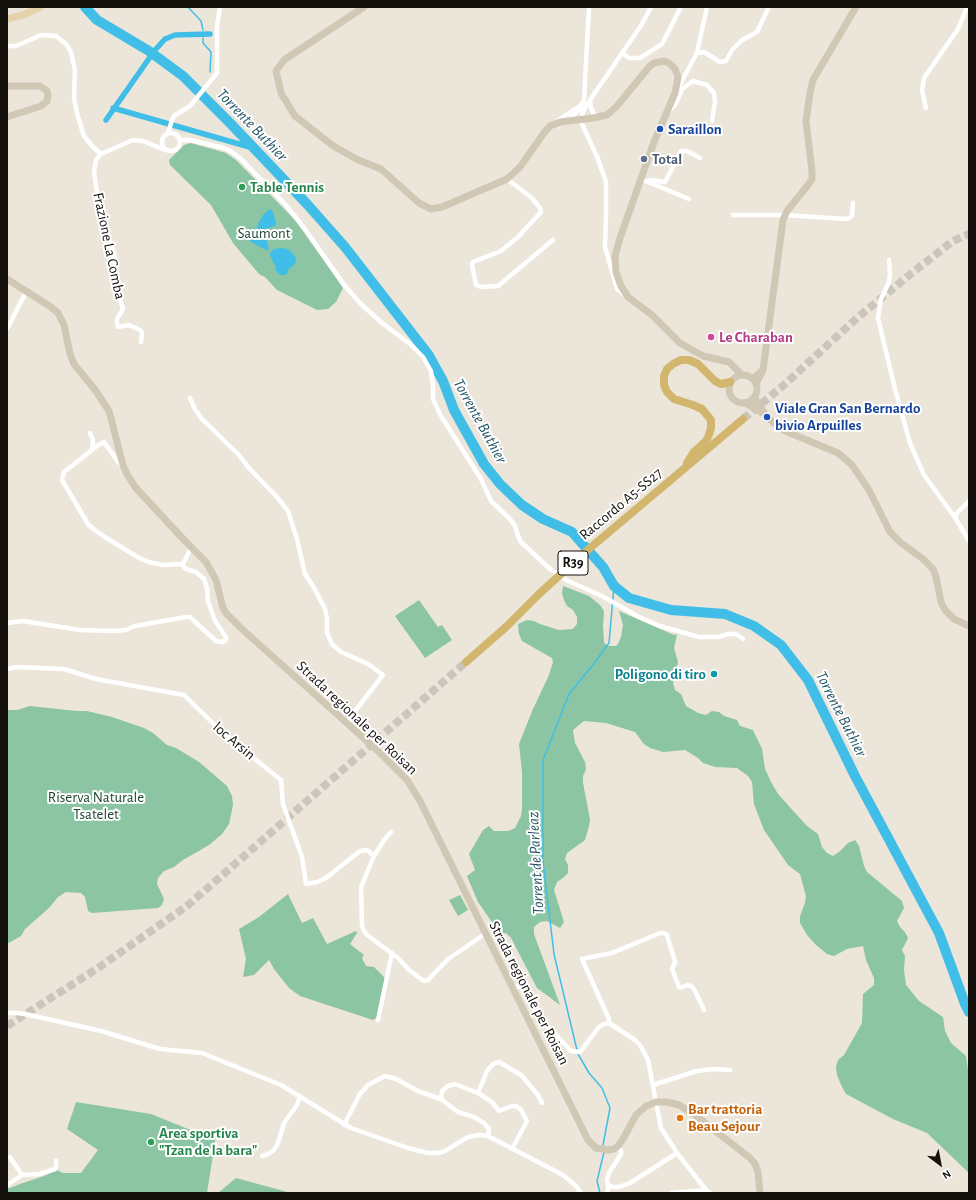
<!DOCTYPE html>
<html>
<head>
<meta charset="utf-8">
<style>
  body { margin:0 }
  #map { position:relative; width:976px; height:1200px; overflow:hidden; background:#ece5d9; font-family:"Alegreya Sans",sans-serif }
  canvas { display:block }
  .frame { position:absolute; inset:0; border:8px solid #15120e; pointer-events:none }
  .north { position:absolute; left:920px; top:1144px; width:40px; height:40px; -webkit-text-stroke:3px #fff; paint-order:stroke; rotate:148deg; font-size:11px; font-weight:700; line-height:16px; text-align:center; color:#15120e }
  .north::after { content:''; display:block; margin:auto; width:14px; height:18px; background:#15120e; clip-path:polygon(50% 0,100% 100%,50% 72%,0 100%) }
</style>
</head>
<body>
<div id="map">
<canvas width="976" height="1200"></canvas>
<div class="frame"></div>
<div class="north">N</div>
</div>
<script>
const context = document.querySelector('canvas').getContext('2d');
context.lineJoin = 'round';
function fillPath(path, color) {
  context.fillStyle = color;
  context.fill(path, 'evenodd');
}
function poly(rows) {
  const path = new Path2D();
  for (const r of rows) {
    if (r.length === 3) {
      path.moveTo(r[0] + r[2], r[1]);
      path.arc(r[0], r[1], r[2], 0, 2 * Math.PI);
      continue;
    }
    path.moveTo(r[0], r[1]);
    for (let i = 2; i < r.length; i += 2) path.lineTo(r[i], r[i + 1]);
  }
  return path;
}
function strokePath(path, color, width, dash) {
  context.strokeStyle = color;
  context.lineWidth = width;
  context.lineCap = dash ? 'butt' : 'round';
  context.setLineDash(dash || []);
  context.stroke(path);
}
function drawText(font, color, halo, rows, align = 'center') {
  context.font = font + ' "Alegreya Sans",sans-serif';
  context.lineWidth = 4;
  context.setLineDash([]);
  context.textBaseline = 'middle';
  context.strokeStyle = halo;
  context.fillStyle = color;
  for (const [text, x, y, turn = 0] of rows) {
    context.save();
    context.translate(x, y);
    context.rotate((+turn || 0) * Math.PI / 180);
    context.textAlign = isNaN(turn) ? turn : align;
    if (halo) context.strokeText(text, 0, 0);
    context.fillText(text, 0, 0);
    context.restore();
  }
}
fillPath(poly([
  [191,143,226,153,236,160,295,220,343,288,336,302,328,309,317,310,277,290,265,277,259,274,233,243,211,205,170,165,169,160,184,145],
  [563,586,589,596,600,605,604,611,603,625,604,643,609,646,616,646,618,644,621,637,623,625,619,611,674,635,677,634,674,648,678,662,673,683,675,690,681,694,686,706,698,713,706,715,712,711,719,712,724,716,737,720,740,726,753,730,762,749,765,769,771,782,778,794,807,826,818,834,822,847,827,853,833,856,839,852,848,843,855,840,859,846,864,866,867,872,902,901,904,908,897,921,900,927,905,932,908,938,902,950,905,956,904,970,906,985,919,1001,943,1017,945,1031,951,1043,966,1056,969,1077,969,1173,927,1133,893,1119,846,1094,842,1087,837,1075,836,1067,838,1060,844,1055,862,1023,863,994,874,985,874,978,866,960,863,946,847,949,834,956,827,954,816,945,807,935,800,923,800,916,805,903,806,896,800,874,788,865,764,830,754,804,752,782,748,776,737,768,715,767,703,763,698,758,685,750,663,752,650,748,644,744,635,732,606,723,584,721,573,730,575,743,585,762,586,770,583,776,583,783,590,819,589,826,585,840,567,853,565,859,568,865,568,873,563,878,557,882,554,890,564,922,560,928,547,921,540,922,534,927,534,934,560,1005,537,988,511,938,506,933,498,935,494,925,478,902,467,876,475,870,469,854,483,830,489,826,494,831,508,831,515,828,521,816,522,809,522,772,519,744,533,709,549,675,553,662,552,658,522,641,519,634,518,624,527,620,534,621,540,624,559,630,573,629,577,624,577,617,573,610,567,606,564,600,562,593],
  [419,600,438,627,442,625,452,640,425,658,395,616],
  [30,706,76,711,87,711,112,717,144,728,153,733,167,745,176,748,199,762,227,786,232,796,233,805,229,824,222,834,209,845,183,860,174,867,164,871,158,878,157,884,164,899,162,905,158,908,92,913,88,911,85,897,81,893,66,892,58,897,49,908,25,929,21,936,7,944,7,710,17,710],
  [288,894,302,923,313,918,327,944,356,931,357,933,350,944,364,955,362,958,366,966,374,967,385,978,378,1016,373,1020,300,996,289,988,274,969,269,960,254,975,243,977,246,959,239,929,259,917],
  [460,895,468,910,458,916,449,900],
  [76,1102,151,1114,198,1133,216,1135,207,1193,7,1193,7,1189,20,1184,44,1176,57,1170,63,1173,81,1173,98,1150,67,1129],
  [236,1178,291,1193,218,1193]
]), '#8bc5a3');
fillPath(poly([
  [270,209,273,212,276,223,275,226,263,230,259,230,262,238,267,240,268,246,269,249,266,250,251,242,249,239,255,228,259,229,257,226,263,215],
  [281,248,288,249,295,256,296,261,295,264,289,269,287,274,284,275,280,275,277,272,275,269,276,267,270,256,270,253,274,249]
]), '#41bee7');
strokePath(poly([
  [188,7,201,21,203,30],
  [203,38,203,43,211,52,210,72],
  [577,1050,554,954,543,862,543,760,569,694,592,666,609,643,614,586],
  [578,1054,589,1073,602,1088,610,1108,603,1145],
  [600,1193,597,1181,604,1152]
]), '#41bee7', 1.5);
strokePath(poly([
  [113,108,253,148],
  [106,120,155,50,165,39,175,35,210,34]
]), '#41bee7', 5.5);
strokePath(poly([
  [85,7,97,20,149,51,183,76,230,123,307,204,345,247,428,354,443,381,454,410,484,464,500,484,522,505,543,519,572,532,603,567,614,586,629,598,671,610,725,614,754,626,781,645,808,680,855,776,939,933,965,1004,969,1012]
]), '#41bee7', 10);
strokePath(poly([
  [743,419,784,385,857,318,912,273,953,241,969,234],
  [7,1026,98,968,187,906,466,662]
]), '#ccc5bb', 8, [8, 4]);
strokePath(poly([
  [7,46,16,46,41,35,56,36,66,44,71,52,75,70,74,99,78,117,84,136,92,146,101,154,133,140,143,141,165,150],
  [622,53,629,58,640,58,662,44,681,7],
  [697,53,704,52,720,62,726,61,732,50,742,40,757,32,769,7],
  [678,88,697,53,707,7],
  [590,100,591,108,594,114,599,117],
  [926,108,922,90,924,78,958,29,967,7],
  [670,110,675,105,682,89,693,81,707,85,714,93,715,102,712,121],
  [569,119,586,104],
  [557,121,581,105,584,100,589,7],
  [171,142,9],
  [168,133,172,120,174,116,190,106,217,73,217,26,220,7],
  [180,140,190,140,224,148,232,152,240,158,285,204,305,229,345,286,361,304,382,323,410,344,423,357,431,371,433,385,433,399,441,416,481,479,491,501,510,519,515,526,518,536,521,542,550,569,566,580,604,597,639,617,660,626,699,637,719,637,728,634,736,634,743,639],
  [101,154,96,160,94,171,99,207,114,253,117,289,123,309,117,319,117,324,118,327,129,325,140,330,142,333,141,342],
  [507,179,532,198,540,208,541,212,518,237,501,251,473,262,472,264,476,285,481,287,498,286,553,240],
  [641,179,689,199],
  [648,181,651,180,665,182,681,151,687,151,700,158],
  [733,215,785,215,846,219,849,218,852,216,853,203],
  [889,260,890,274,889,282,881,299,878,318,895,389,910,443,924,475,956,519,969,541],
  [626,296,617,289,605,247,606,215,606,182,598,159,582,124,582,114,590,100,642,24,651,7],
  [7,329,26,292],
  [190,398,195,409,202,419,239,455,248,467,277,497,288,511,297,539,305,574,313,586,325,609,327,619,327,633,332,644,341,652,368,664,383,675,352,715,348,724],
  [90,433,93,440,92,450,64,472,62,480,88,524,96,531,105,537,139,558,149,562,163,565,183,564],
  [92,449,104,442,118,462,121,465,123,465],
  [956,519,956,514,969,501],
  [7,623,23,621,80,630,114,631,126,630,135,626,186,617,190,617,193,620,216,641,222,642,225,641,226,639,226,637,215,621,208,601,207,588,204,579,196,572,186,569,183,566,183,564,191,548],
  [7,669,16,667,64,669,96,679,184,695,225,735,281,780,283,804,302,857,306,884,317,882,326,878,360,851,367,850,374,856],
  [391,832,384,840,374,856,361,887,362,925,363,929,367,935,398,958,409,970,424,981,428,980,448,959,485,934],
  [514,989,518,986,521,987,537,1015,571,1051,580,1052,599,1027,602,1025,609,1023,635,1040,640,1045,648,1060,661,1128,677,1153,706,1190,710,1193],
  [7,1013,17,1013,25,1014,101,1031,160,1049,202,1053,281,1085,351,1128,408,1148,428,1153,439,1153,445,1151,468,1137,479,1135,488,1136,563,1175,576,1186,581,1193],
  [378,1020,392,953],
  [609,1023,609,1019,582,959,612,953,660,933,664,933,667,935,675,962,672,969,679,987,680,988,688,985,691,986,694,989,704,1010],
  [653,1085,697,1071,713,1069,730,1070],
  [478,1093,487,1071,493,1064,499,1062,521,1075,538,1095,542,1103],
  [344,1125,360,1094,368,1085,385,1076,396,1079,420,1092,441,1099],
  [488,1136,489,1129,484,1123,474,1117,458,1112,441,1099,442,1091,448,1086,455,1084,478,1093,492,1102,499,1111,512,1106,516,1106,521,1110,527,1121,512,1149],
  [618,1146,621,1151,621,1154,609,1173,607,1180,608,1185,613,1187,619,1187,630,1183,677,1153],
  [262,1156,268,1154,274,1150,278,1143,284,1123,297,1105,300,1096],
  [10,1157,22,1175],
  [7,1185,22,1175,39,1174,55,1169,56,1167,56,1161],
  [608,1185,608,1193],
  [671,1193,706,1190]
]), '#fff', 4.5);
strokePath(poly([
  [364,7,284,60,276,71,281,93,295,116,332,145,356,159,381,169,419,203,431,209,442,207,507,179,520,167,544,133,550,126,560,122,593,118,607,115,617,106,649,67,654,63,664,61,669,63,675,69,678,77,675,93,654,142,620,238,615,256,616,272,621,286,628,297,652,315,680,343,703,356,729,362,742,375],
  [7,86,40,86,47,91,48,95,47,101,41,106,7,117],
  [7,279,51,307,58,313,64,325,70,354,74,364,96,391,109,411,123,465,127,474,135,487,185,541,206,562,216,580,223,608,226,613,242,629,379,752,407,780,420,801,588,1140,596,1148,608,1150,614,1149,618,1146,623,1139,636,1115,646,1106,656,1102,667,1102,679,1105,695,1115,750,1158,755,1164,758,1172,760,1193],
  [763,370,783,220,787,211,808,185,812,179,812,171,806,121,810,93,813,80,856,7],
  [743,389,14],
  [751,378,755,377,763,370,756,384],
  [754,397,767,417,774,423,785,431,838,453,852,465,869,490,890,532,900,542,923,559,933,569,936,577,941,602,945,610,954,619,969,626],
  [745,403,764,414]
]), '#d0c8b5', 7);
strokePath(poly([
  [7,19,23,15,41,7]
]), '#e4d3a8', 7);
strokePath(poly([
  [687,463,694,452,706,441,709,435,711,428,711,420,707,415,702,409,693,405,674,399,667,392,664,385,664,376,667,369,673,364,681,360,689,360,698,364,715,381,721,384,730,382],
  [466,662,506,627,539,594,583,554,743,419]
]), '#d2b66e', 8);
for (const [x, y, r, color] of [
  [660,129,4,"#1a4fb4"],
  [644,159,4,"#5c6f8a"],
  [242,187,4,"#2e9e5b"],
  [711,337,4,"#d1479c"],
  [767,417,4,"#1a4fb4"],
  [714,674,4,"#0f9aa8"],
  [680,1118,4,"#e8710a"],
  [151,1142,4,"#2e9e5b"]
]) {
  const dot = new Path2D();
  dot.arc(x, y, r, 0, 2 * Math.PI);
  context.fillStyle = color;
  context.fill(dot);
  strokePath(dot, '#fff', 1.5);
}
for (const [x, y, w] of [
  [573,563,30]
]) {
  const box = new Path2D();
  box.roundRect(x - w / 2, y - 12, w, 24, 3);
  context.fillStyle = '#fff';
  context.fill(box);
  strokePath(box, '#15120e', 1);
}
drawText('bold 14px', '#15120e', null, [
  ["R39",573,563]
]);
drawText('bold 15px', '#164399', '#fff', [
  ["Saraillon",668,129],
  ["Viale Gran San Bernardo",775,408],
  ["bivio Arpuilles",775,425]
], 'left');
drawText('bold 15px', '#4e5e75', '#fff', [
  ["Total",652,159]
], 'left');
drawText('bold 15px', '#27864d', '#fff', [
  ["Table Tennis",250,187],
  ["Area sportiva",159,1133],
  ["\"Tzan de la bara\"",159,1150]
], 'left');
drawText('15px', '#1d4731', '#fff', [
  ["Saumont",264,233],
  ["Riserva Naturale",96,797],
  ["Tsatelet",96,814]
]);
drawText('15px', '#15120e', '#fff', [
  ["Frazione La Comba",109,246,78],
  ["Raccordo A5-SS27",621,504,-40],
  ["Strada regionale per Roisan",357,718,43],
  ["loc Arsin",234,741,40],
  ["Strada regionale per Roisan",529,993,63]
]);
drawText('bold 15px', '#b23c85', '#fff', [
  ["Le Charaban",719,337]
], 'left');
drawText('bold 15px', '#0d838f', '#fff', [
  ["Poligono di tiro",706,674]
], 'right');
drawText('bold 15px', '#c56008', '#fff', [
  ["Bar trattoria",688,1109],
  ["Beau Sejour",688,1126]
], 'left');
drawText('italic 16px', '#235566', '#fff', [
  ["Torrente Buthier",252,125,46],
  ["Torrente Buthier",480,421,61],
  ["Torrente Buthier",841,714,63],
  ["Torrent de Parleaz",536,863,-93]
]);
</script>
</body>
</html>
